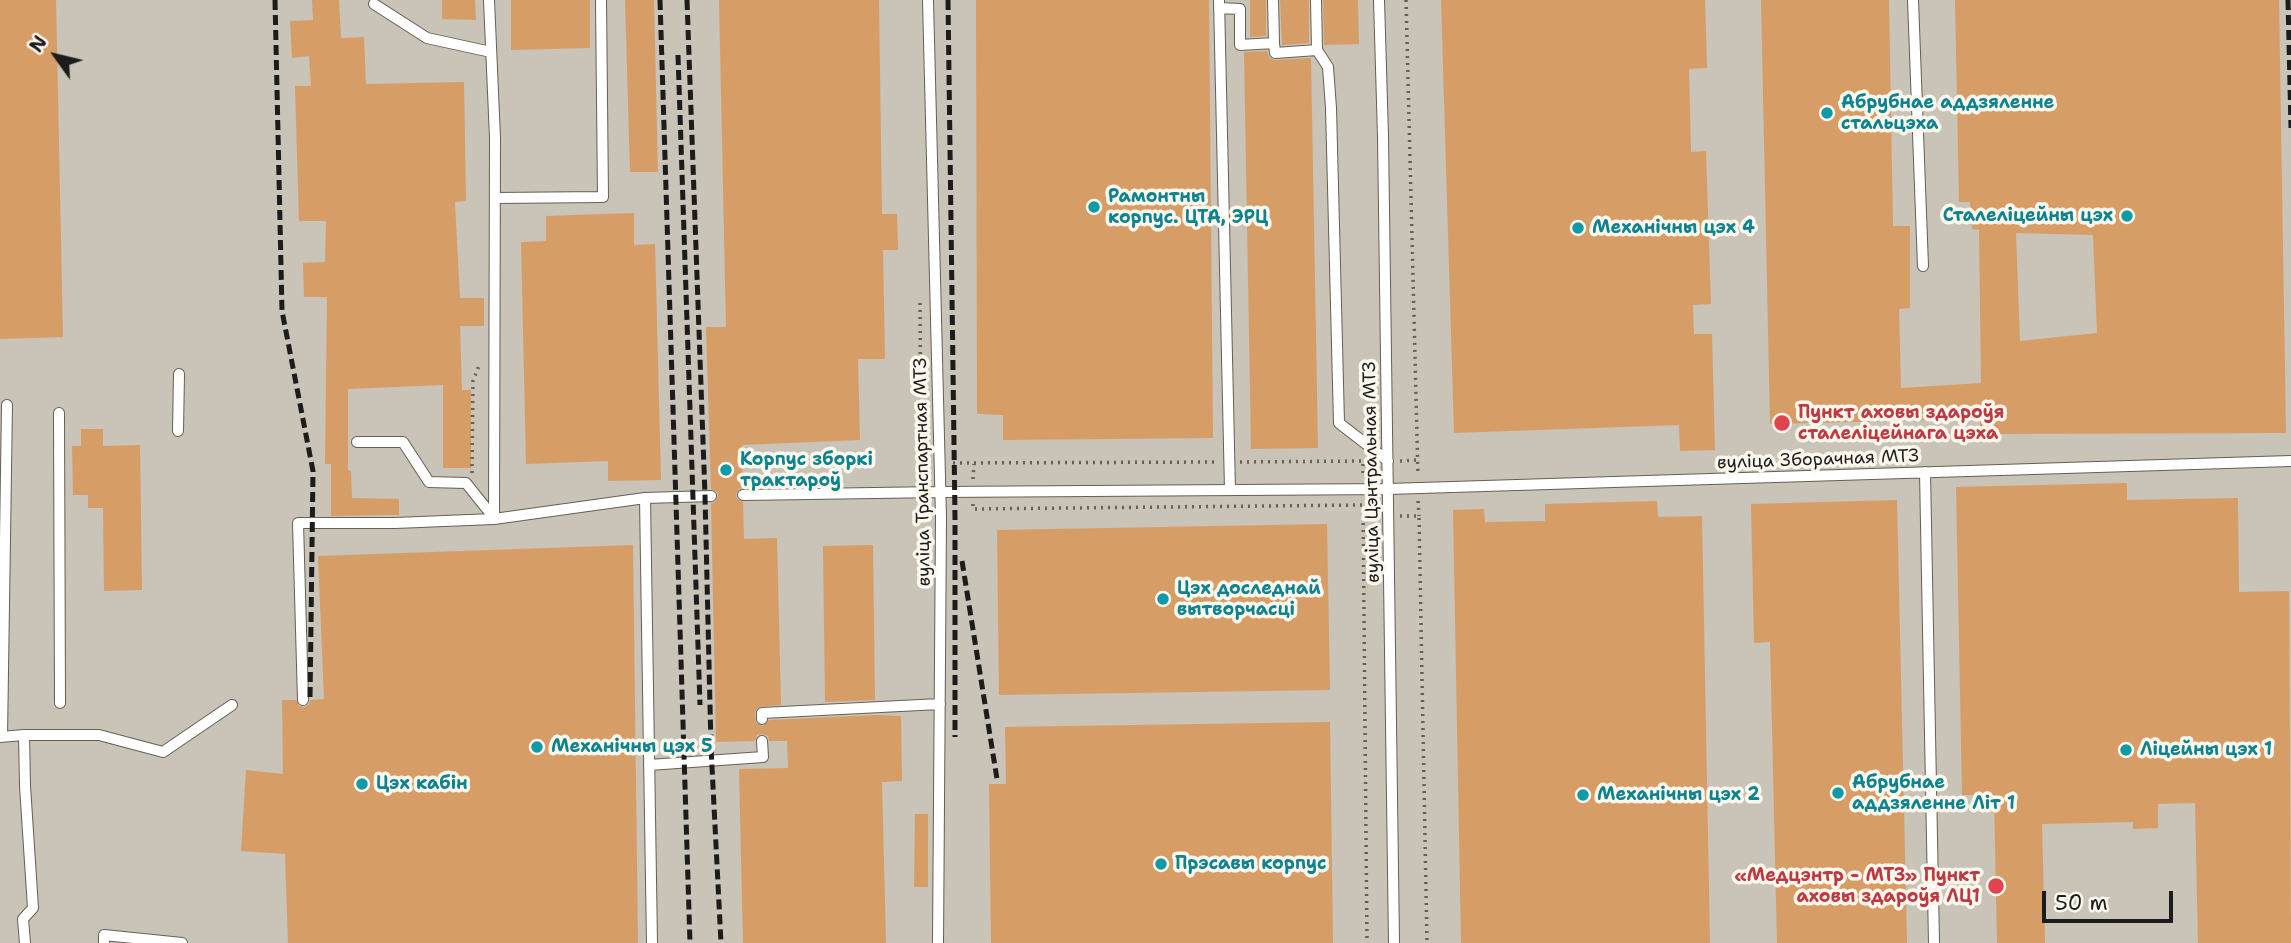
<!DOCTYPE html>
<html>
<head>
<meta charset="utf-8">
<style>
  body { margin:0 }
  #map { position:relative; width:2291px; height:943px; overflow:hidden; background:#eddfbd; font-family:"Shantell Sans",sans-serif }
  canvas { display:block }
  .north { position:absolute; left:21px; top:21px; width:70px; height:70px; -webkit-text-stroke:5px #fbf7ec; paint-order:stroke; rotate:304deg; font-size:19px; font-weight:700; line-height:28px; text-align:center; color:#1c1c1c }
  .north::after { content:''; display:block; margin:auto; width:24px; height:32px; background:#1c1c1c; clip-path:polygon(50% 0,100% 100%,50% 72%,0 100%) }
  .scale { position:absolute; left:2042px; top:891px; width:131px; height:32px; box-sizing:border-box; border:4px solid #1c1c1c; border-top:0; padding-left:9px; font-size:21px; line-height:24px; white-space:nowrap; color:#1c1c1c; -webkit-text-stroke:5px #fbf7ec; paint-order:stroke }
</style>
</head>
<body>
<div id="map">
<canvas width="2291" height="943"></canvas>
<div class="north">N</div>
<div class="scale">50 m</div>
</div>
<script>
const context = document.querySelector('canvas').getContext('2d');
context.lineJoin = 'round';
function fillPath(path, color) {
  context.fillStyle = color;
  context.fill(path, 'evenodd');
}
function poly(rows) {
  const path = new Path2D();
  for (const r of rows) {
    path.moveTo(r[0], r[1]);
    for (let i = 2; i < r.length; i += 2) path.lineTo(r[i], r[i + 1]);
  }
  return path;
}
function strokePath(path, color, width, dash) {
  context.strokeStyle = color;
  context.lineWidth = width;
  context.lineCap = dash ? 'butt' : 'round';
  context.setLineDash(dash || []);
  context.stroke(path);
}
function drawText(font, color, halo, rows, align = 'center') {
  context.font = font + ' "Shantell Sans",sans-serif';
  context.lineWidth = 7;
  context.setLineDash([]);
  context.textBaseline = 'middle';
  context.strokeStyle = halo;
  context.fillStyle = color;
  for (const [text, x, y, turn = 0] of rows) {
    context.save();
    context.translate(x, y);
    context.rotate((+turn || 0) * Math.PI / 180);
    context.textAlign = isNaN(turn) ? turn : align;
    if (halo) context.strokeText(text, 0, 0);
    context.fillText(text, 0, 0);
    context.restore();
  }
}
fillPath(poly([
  [0,0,2291,0,2291,943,0,943]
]), '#c9c3b8');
fillPath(poly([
  [0,0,56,0,63,337,0,339],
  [312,0,339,0,341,38,364,37,366,84,464,82,466,201,455,202,460,298,484,298,484,326,460,326,462,390,471,390,471,468,443,468,443,385,348,389,348,470,351,471,352,498,399,499,399,515,331,516,331,464,325,464,327,297,304,297,303,263,325,262,326,221,299,221,295,86,311,86,309,56,292,58,290,21,313,20],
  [442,0,475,0,476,20,442,19],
  [511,0,590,0,590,48,511,50],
  [625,0,654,0,658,172,630,172],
  [719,0,879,0,882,214,897,214,898,250,883,250,885,359,858,359,860,440,742,445,743,488,739,489,736,494,737,499,743,502,744,539,777,538,781,705,758,707,755,713,756,723,763,726,769,720,876,715,901,716,902,781,882,782,886,943,743,943,739,769,788,768,787,741,769,741,768,736,762,734,757,735,755,741,716,742,711,503,715,502,718,496,717,492,711,489,706,327,726,327],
  [976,0,1209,0,1213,438,1003,440,1003,415,977,414],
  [1250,0,1266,0,1266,36,1250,37],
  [1280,0,1309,0,1309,43,1282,45],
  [1323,0,1358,0,1359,44,1324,45],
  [1441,0,1705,0,1707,68,1689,69,1691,152,1706,151,1711,304,1693,305,1694,334,1712,334,1715,450,1680,451,1679,425,1454,433],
  [1761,0,1889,0,1893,226,1910,226,1910,308,1899,309,1901,388,1981,383,1979,230,1972,229,1970,202,1959,202,1955,0,2279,0,2286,433,1980,434,1980,419,1770,424],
  [2016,233,2093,235,2097,333,2020,341],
  [1267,51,1269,58,1275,60,1311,58,1318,448,1251,449,1244,52],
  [634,213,634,245,655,244,661,480,608,481,608,461,526,464,521,242,546,241,546,216],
  [81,429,103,429,103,446,140,445,142,590,104,591,103,508,88,508,88,495,73,495,72,446,81,446],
  [2127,483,2127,500,2238,498,2239,592,2289,591,2291,943,2198,943,2195,803,2158,804,2158,828,2133,829,2133,822,2042,824,2045,943,1997,943,1994,795,1962,795,1956,487],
  [1897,500,1907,943,1777,943,1770,642,1754,643,1751,504],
  [1657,501,1658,517,1702,516,1710,943,1461,943,1453,510,1484,509,1485,522,1545,521,1545,504],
  [1327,524,1330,690,999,695,997,530],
  [633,545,638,943,288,943,285,854,241,851,246,770,283,774,282,700,296,700,299,706,304,707,309,704,310,700,324,699,318,556],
  [873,545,875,700,825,702,823,546],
  [1330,722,1333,943,991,943,989,784,1006,784,1005,727],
  [915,814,928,814,928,887,914,887]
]), '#d69d66');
const service = poly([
  [489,0,495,138,494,519,645,498,711,496],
  [928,0,941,517,938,943],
  [1219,0,1230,490],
  [1273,0,1274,43],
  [1379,0,1383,136,1394,943],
  [1913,0,1923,266],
  [374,4,427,38,491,52],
  [1219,8,1240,9,1240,45,1274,43,1275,53,1317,50,1316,0],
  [1317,50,1328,67,1331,108,1339,423,1388,461],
  [495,198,603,197,601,0],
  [59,413,60,703],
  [178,431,179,374],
  [357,442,403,442,429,482,466,483,494,518],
  [1925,472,1934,943],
  [743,495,940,492,1388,489,2291,461],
  [645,498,652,943],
  [303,700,298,523,395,523,494,519],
  [762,719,762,713,940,704],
  [0,737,24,735],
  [2,737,7,405],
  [649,765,763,757,762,741],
  [25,943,23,919,33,908,25,786,24,735,99,735,163,752,232,705],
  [104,943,104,935,182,943]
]);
strokePath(service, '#656054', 12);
strokePath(poly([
  [1406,0,1418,475],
  [920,303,921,463,928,463],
  [1400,461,1417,460],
  [1240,462,1363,461,1363,478],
  [953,463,1219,462],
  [472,473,473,381,480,363],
  [973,479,974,464],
  [1418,501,1419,516],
  [973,504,973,509,1363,505,1367,943],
  [1400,516,1419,516,1427,943]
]), '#656054', 3.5, [2, 5]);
strokePath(service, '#fff', 10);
strokePath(poly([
  [275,0,282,311,313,471,310,700],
  [660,0,690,943],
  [687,0,705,496,711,747,721,943],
  [948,0,955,517,955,737],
  [2288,0,2291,128],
  [678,55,700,705],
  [962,561,997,779]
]), '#1c1c1c', 5, [10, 5]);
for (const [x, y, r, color] of [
  [1827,113,7,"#0f9aa8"],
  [1094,207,7,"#0f9aa8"],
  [2127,216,7,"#0f9aa8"],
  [1578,228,7,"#0f9aa8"],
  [1782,423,9,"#e0444e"],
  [726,470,7,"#0f9aa8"],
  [1163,599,7,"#0f9aa8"],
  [537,747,7,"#0f9aa8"],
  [2126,750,7,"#0f9aa8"],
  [362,784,7,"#0f9aa8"],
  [1838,793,7,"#0f9aa8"],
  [1583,795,7,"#0f9aa8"],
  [1161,864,7,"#0f9aa8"],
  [1996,886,9,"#e0444e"]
]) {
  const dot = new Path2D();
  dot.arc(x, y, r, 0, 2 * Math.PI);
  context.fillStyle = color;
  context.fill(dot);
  strokePath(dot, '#fbf7ec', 2.5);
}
drawText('bold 18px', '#0d838f', '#fbf7ec', [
  ["Абрубнае аддзяленне",1841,103],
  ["стальцэха",1841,124],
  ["Рамонтны",1108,197],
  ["корпус. ЦТА, ЭРЦ",1108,218],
  ["Сталеліцейны цэх",2113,216,"right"],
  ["Механічны цэх 4",1592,228],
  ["Корпус зборкі",740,460],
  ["трактароў",740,481],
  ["Цэх доследнай",1177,589],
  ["вытворчасці",1177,610],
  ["Механічны цэх 5",551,747],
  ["Ліцейны цэх 1",2140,750],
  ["Абрубнае",1852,783],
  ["аддзяленне Літ 1",1852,804],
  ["Цэх кабін",376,784],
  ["Механічны цэх 2",1597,795],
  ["Прэсавы корпус",1175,864]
], 'left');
drawText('bold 18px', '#be3a42', '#fbf7ec', [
  ["Пункт аховы здароўя",1798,413],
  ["сталеліцейнага цэха",1798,434],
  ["«Медцэнтр - МТЗ» Пункт",1980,876,"right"],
  ["аховы здароўя ЛЦ1",1980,897,"right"]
], 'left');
drawText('18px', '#1c1c1c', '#fbf7ec', [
  ["вуліца Зборачная МТЗ",1818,460,-2],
  ["вуліца Транспартная МТЗ",923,472,-91],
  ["вуліца Цэнтральная МТЗ",1372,472,-91]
]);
</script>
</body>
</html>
